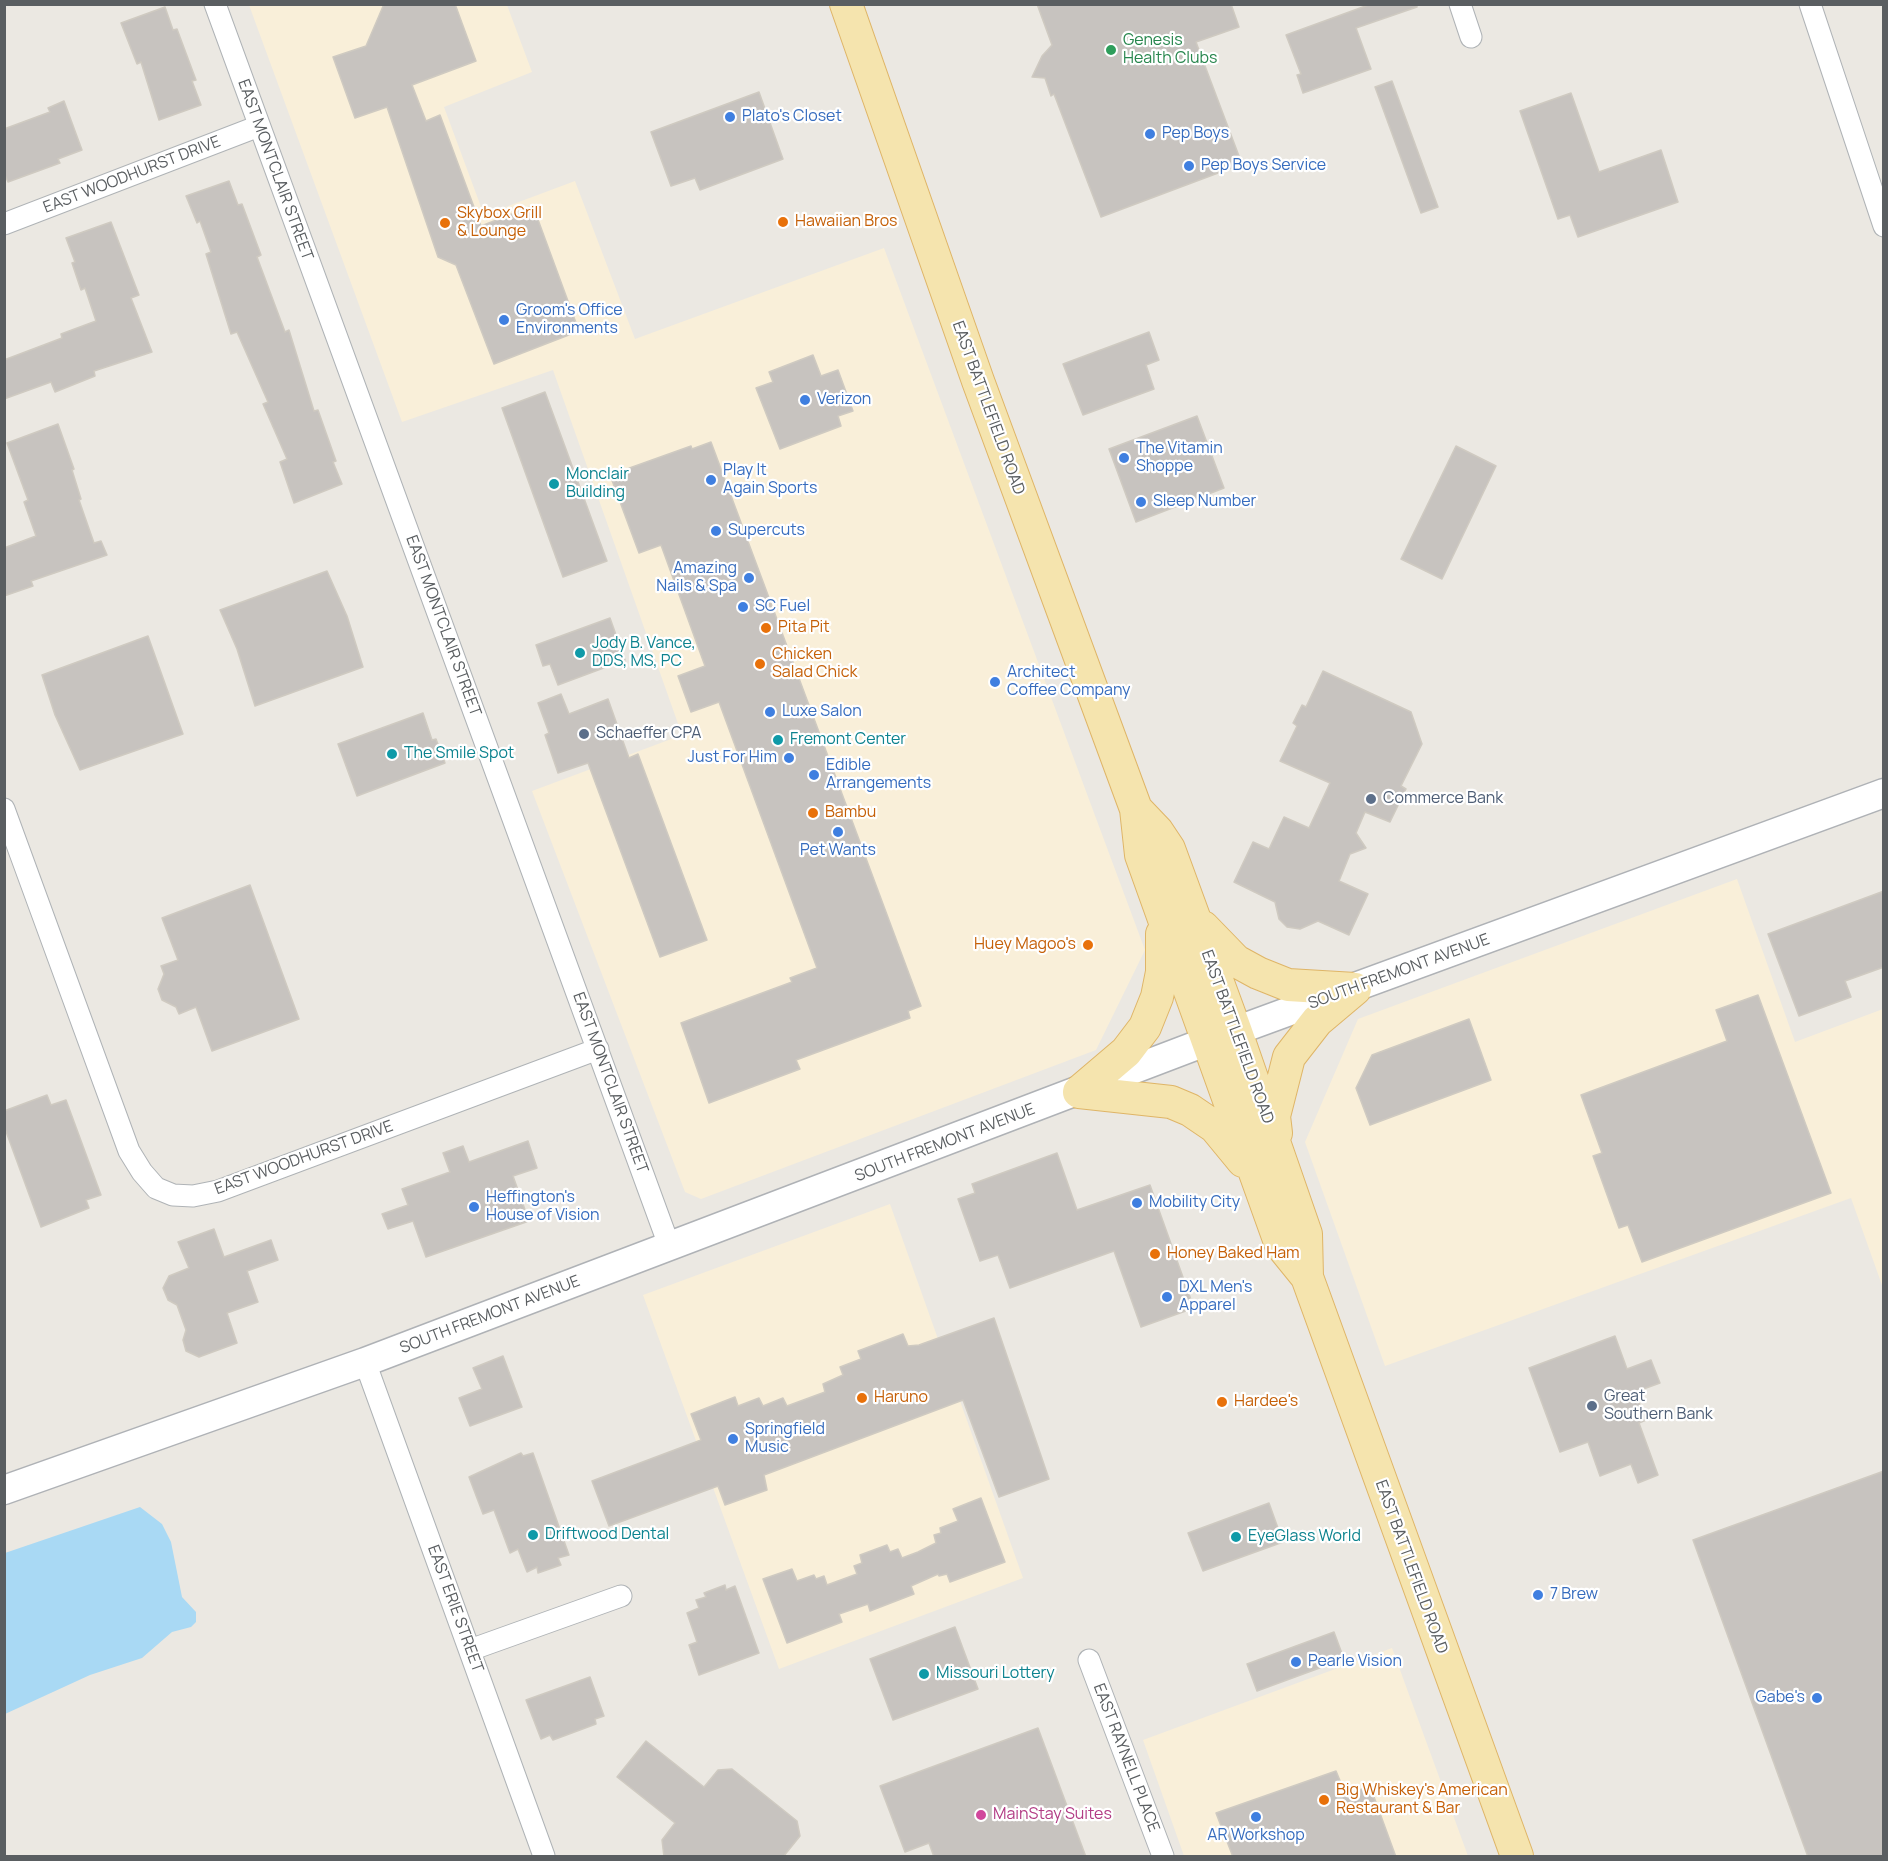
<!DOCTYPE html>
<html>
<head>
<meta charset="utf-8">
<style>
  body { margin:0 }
  #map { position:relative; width:1888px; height:1861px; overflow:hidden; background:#ebe8e2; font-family:Manrope,sans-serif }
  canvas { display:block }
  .frame { position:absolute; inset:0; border:6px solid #5a5e61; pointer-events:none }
</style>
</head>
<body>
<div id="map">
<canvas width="1888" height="1861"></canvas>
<div class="frame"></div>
</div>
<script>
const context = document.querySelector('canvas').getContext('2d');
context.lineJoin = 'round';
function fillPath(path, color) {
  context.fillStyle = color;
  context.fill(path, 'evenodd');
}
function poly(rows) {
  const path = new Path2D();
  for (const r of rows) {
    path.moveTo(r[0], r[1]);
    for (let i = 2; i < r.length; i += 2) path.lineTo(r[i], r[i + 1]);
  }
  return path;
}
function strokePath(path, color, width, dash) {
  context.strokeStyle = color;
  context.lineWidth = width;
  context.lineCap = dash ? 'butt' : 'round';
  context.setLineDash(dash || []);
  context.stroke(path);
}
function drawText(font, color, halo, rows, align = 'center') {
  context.font = font + ' Manrope,sans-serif';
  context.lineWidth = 4.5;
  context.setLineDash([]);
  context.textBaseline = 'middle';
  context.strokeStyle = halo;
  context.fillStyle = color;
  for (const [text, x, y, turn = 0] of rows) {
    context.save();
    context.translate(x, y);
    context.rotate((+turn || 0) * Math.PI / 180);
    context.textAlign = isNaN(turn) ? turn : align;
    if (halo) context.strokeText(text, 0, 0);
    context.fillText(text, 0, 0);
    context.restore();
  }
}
fillPath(poly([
  [249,5,507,5,532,72,444,107,484,215,575,181,635,339,884,248,1145,950,1096,1050,701,1199,685,1192,532,791,682,735,553,370,402,422],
  [1737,879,1795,1042,1883,1009,1883,1288,1851,1198,1385,1366,1305,1142,1358,1019],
  [890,1204,1023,1578,779,1669,643,1295],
  [1392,1648,1468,1856,1184,1856,1143,1740]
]), '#f9efd9');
fillPath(poly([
  [140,1507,162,1524,171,1542,182,1597,196,1612,196,1622,191,1627,172,1632,142,1658,90,1675,5,1714,5,1553]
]), '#a9d9f4');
const building = poly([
  [384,4,455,4,476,61,412,85,426,121,440,115,481,226,533,206,579,331,494,364,456,265,438,257,387,107,355,118,333,57,366,46,384,4],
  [1037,4,1231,4,1239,27,1196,42,1242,164,1101,217,1054,94,1051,96,1045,78,1032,77,1042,56,1052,45,1037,4],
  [1371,4,1417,4,1417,7,1356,28,1371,69,1303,93,1297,75,1301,74,1286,35,1371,4],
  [165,7,173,30,177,29,196,80,192,81,201,105,159,120,141,62,137,64,121,23,165,7],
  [1392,81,1438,207,1421,213,1375,87,1392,81],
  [759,92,783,159,700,190,695,178,671,186,651,132,759,92],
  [1571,93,1599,172,1661,150,1678,202,1578,237,1570,215,1558,219,1520,111,1571,93],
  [64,101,82,150,58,159,60,163,8,182,4,173,4,129,50,112,48,108,64,101],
  [229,181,238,205,242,204,261,255,257,257,285,332,289,330,314,411,318,410,336,461,333,462,342,484,294,503,280,462,287,459,263,404,268,402,237,332,231,334,206,254,211,252,200,221,197,223,186,196,229,181],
  [111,222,139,295,131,298,152,352,94,371,95,376,55,392,51,382,4,399,4,360,62,338,61,334,96,321,85,288,81,290,72,263,75,262,66,238,111,222],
  [1149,332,1159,360,1146,365,1154,389,1083,415,1063,364,1149,332],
  [813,355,821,376,838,370,853,411,838,416,841,426,780,449,756,388,773,382,769,372,813,355],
  [545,392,607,561,563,577,502,408,545,392],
  [1197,416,1224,488,1136,522,1109,449,1197,416],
  [58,424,74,469,72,470,81,499,79,500,94,543,101,541,107,555,31,581,33,586,4,596,4,548,36,536,24,502,28,500,7,443,58,424],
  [711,442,921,1006,908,1011,910,1018,796,1060,800,1069,709,1103,681,1023,792,982,790,978,817,968,719,702,691,712,678,676,705,666,661,545,639,553,610,475,691,446,692,449,711,442],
  [1456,446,1496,466,1442,579,1401,559,1456,446],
  [327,571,347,616,363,667,255,706,237,649,220,610,327,571],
  [610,618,625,660,558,685,550,664,543,666,536,645,610,618],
  [148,636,183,734,80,770,55,715,42,675,148,636],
  [1323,671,1411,712,1422,744,1401,786,1406,789,1390,822,1365,812,1356,833,1366,848,1350,854,1339,881,1368,894,1349,935,1318,921,1300,929,1287,927,1279,919,1275,902,1234,882,1253,842,1269,849,1284,817,1309,828,1330,783,1280,761,1297,726,1293,723,1302,705,1306,707,1323,671],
  [561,694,569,714,608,699,629,758,638,754,707,940,660,957,588,763,558,773,545,735,549,733,538,703,561,694],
  [423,713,432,740,436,739,445,763,357,796,338,744,423,713],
  [250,885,299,1019,212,1051,196,1007,179,1014,176,1007,162,1000,158,989,164,974,161,966,178,960,162,918,250,885],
  [1884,891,1884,967,1845,981,1851,997,1799,1016,1768,934,1884,891],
  [1758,995,1831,1193,1642,1262,1628,1225,1619,1228,1593,1156,1602,1153,1581,1095,1727,1041,1716,1010,1758,995],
  [1469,1019,1491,1080,1370,1125,1356,1088,1372,1055,1469,1019],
  [47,1095,51,1105,66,1100,101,1195,86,1200,89,1208,41,1227,4,1126,4,1111,47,1095],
  [528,1141,537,1168,513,1176,529,1221,426,1257,413,1221,388,1229,382,1214,408,1205,402,1189,450,1172,443,1153,463,1146,469,1162,528,1141],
  [1057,1153,1077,1210,1150,1185,1194,1308,1141,1327,1114,1251,1010,1288,998,1255,980,1261,958,1199,975,1193,972,1184,1057,1153],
  [214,1229,224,1257,271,1240,278,1260,247,1271,258,1302,227,1313,237,1343,199,1357,186,1351,183,1340,186,1330,177,1305,168,1300,163,1288,169,1276,189,1268,178,1242,214,1229],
  [994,1318,1049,1479,999,1497,963,1400,764,1475,767,1490,725,1505,718,1486,609,1526,592,1481,701,1440,691,1414,735,1397,738,1406,759,1398,763,1406,783,1398,787,1406,825,1392,823,1384,843,1375,840,1367,861,1359,858,1351,903,1334,908,1346,919,1345,994,1318],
  [1615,1336,1627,1369,1651,1360,1660,1383,1635,1392,1646,1420,1639,1423,1658,1475,1638,1483,1631,1464,1600,1476,1588,1442,1560,1452,1529,1368,1615,1336],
  [503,1356,522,1407,470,1426,459,1398,482,1389,473,1368,503,1356],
  [521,1453,523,1456,533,1453,569,1555,558,1558,561,1565,538,1573,537,1567,527,1572,518,1549,510,1553,494,1510,483,1514,469,1477,521,1453],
  [1884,1471,1884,1857,1808,1857,1693,1540,1884,1471],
  [981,1498,1005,1562,950,1582,947,1574,939,1576,938,1574,911,1586,914,1594,870,1611,868,1604,839,1614,842,1622,787,1643,763,1579,792,1569,797,1581,814,1575,816,1579,824,1576,827,1585,857,1574,854,1566,862,1563,860,1555,887,1545,890,1552,898,1549,902,1558,918,1552,936,1543,934,1535,941,1533,940,1528,958,1521,953,1509,981,1498],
  [1269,1503,1283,1542,1203,1571,1188,1533,1269,1503],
  [725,1585,726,1590,735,1586,759,1653,699,1675,689,1645,697,1642,687,1613,699,1608,696,1600,706,1597,704,1593,725,1585],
  [955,1627,978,1689,893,1720,870,1659,955,1627],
  [1334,1632,1344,1659,1257,1691,1247,1664,1334,1632],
  [590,1677,604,1716,595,1719,596,1724,553,1740,550,1735,541,1739,526,1700,590,1677],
  [1038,1728,1086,1857,934,1857,929,1843,905,1852,880,1786,1038,1728],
  [646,1741,704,1787,718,1770,732,1769,797,1821,800,1836,783,1857,664,1857,662,1840,675,1823,617,1777,646,1741],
  [1336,1771,1346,1795,1370,1786,1396,1857,1233,1857,1216,1813,1336,1771]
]);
fillPath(building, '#c7c3bf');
strokePath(building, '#cfcac1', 1.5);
const street = poly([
  [215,4,670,1248],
  [1460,4,1471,37],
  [1810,4,1884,226],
  [4,224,259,126],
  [4,809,129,1151,142,1172,156,1188,173,1195,193,1196,218,1191,598,1049],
  [365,1362,544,1856],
  [470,1650,621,1596],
  [1089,1660,1163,1856]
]);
const secondary = poly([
  [4,1490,365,1362,1208,1041,1884,793]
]);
const primary = poly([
  [846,4,978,381,1136,809,1141,855,1281,1245,1307,1277],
  [1136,809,1157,831,1169,849,1236,1032,1306,1234,1307,1277,1517,1856],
  [1203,927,1236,961,1258,973,1288,985,1355,989],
  [1079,1092,1171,1102,1190,1110,1215,1127,1243,1161],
  [1079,1092,1126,1052,1145,1027,1157,997,1162,972,1162,934],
  [1276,1133,1274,1116,1289,1057,1317,1021,1355,989]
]);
strokePath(street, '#afb3b6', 23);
strokePath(secondary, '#afb2b6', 31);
strokePath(primary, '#dfb567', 34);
strokePath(street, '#fff', 21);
strokePath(secondary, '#fff', 28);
strokePath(primary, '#f5e4ae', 32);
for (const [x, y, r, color] of [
  [1111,50,6,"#2e9e5b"],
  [730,117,6,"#3f7fe0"],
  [1150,134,6,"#3f7fe0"],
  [1189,166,6,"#3f7fe0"],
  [783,222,6,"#e8710a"],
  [445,223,6,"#e8710a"],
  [504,320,6,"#3f7fe0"],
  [805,400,6,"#3f7fe0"],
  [1124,458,6,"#3f7fe0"],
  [711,480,6,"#3f7fe0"],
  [554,484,6,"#0f9aa8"],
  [1141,502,6,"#3f7fe0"],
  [716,531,6,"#3f7fe0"],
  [749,578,6,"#3f7fe0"],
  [743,607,6,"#3f7fe0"],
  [766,628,6,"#e8710a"],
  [580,653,6,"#0f9aa8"],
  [760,664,6,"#e8710a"],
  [995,682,6,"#3f7fe0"],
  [770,712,6,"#3f7fe0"],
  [584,734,6,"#5c6f8a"],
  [778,740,6,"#0f9aa8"],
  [392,754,6,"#0f9aa8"],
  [789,758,6,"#3f7fe0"],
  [814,775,6,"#3f7fe0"],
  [1371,799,6,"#5c6f8a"],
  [813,813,6,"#e8710a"],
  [838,832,6,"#3f7fe0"],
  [1088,945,6,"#e8710a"],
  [1137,1203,6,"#3f7fe0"],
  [474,1207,6,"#3f7fe0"],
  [1155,1254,6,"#e8710a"],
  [1167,1297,6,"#3f7fe0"],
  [862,1398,6,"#e8710a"],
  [1222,1402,6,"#e8710a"],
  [1592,1406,6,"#5c6f8a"],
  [733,1439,6,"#3f7fe0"],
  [533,1535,6,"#0f9aa8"],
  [1236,1537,6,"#0f9aa8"],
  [1538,1595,6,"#3f7fe0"],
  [1296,1662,6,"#3f7fe0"],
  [924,1674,6,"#0f9aa8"],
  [1817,1698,6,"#3f7fe0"],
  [1324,1800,6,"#e8710a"],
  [981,1815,6,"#d1479c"],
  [1256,1817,6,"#3f7fe0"]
]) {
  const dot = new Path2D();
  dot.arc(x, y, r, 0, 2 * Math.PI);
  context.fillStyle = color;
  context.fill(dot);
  strokePath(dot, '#fff', 2);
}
drawText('16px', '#27864d', '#fff', [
  ["Genesis",1123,41],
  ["Health Clubs",1123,59]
], 'left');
drawText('16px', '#366cbe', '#fff', [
  ["Plato's Closet",742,117],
  ["Pep Boys",1162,134],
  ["Pep Boys Service",1201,166],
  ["Groom's Office",516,311],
  ["Environments",516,329],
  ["Verizon",817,400],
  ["The Vitamin",1136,449],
  ["Shoppe",1136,467],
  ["Play It",723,471],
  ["Again Sports",723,489],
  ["Sleep Number",1153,502],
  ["Supercuts",728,531],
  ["Amazing",737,569,"right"],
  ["Nails & Spa",737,587,"right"],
  ["SC Fuel",755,607],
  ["Architect",1007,673],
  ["Coffee Company",1007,691],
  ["Luxe Salon",782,712],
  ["Just For Him",777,758,"right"],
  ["Edible",826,766],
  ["Arrangements",826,784],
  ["Pet Wants",838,851,"center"],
  ["Heffington's",486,1198],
  ["House of Vision",486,1216],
  ["Mobility City",1149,1203],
  ["DXL Men's",1179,1288],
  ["Apparel",1179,1306],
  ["Springfield",745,1430],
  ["Music",745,1448],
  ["7 Brew",1550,1595],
  ["Pearle Vision",1308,1662],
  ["Gabe's",1805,1698,"right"],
  ["AR Workshop",1256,1836,"center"]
], 'left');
drawText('16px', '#5a5e61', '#fff', [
  ["EAST MONTCLAIR STREET",275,170,70],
  ["EAST WOODHURST DRIVE",132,175,-21],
  ["EAST BATTLEFIELD ROAD",988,408,70],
  ["EAST MONTCLAIR STREET",443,626,70],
  ["SOUTH FREMONT AVENUE",1399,972,-20],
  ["EAST BATTLEFIELD ROAD",1237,1037,70],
  ["EAST MONTCLAIR STREET",610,1083,70],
  ["SOUTH FREMONT AVENUE",945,1143,-21],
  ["EAST WOODHURST DRIVE",304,1158,-20],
  ["SOUTH FREMONT AVENUE",490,1315,-21],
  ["EAST BATTLEFIELD ROAD",1411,1567,70],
  ["EAST ERIE STREET",455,1609,70],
  ["EAST RAYNELL PLACE",1126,1758,69]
]);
drawText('16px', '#c56008', '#fff', [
  ["Skybox Grill",457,214],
  ["& Lounge",457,232],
  ["Hawaiian Bros",795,222],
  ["Pita Pit",778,628],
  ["Chicken",772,655],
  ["Salad Chick",772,673],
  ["Bambu",825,813],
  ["Huey Magoo's",1076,945,"right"],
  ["Honey Baked Ham",1167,1254],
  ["Haruno",874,1398],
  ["Hardee's",1234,1402],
  ["Big Whiskey's American",1336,1791],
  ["Restaurant & Bar",1336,1809]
], 'left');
drawText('16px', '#0d838f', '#fff', [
  ["Monclair",566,475],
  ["Building",566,493],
  ["Jody B. Vance,",592,644],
  ["DDS, MS, PC",592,662],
  ["Fremont Center",790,740],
  ["The Smile Spot",404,754],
  ["Driftwood Dental",545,1535],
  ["EyeGlass World",1248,1537],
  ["Missouri Lottery",936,1674]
], 'left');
drawText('16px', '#4e5e75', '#fff', [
  ["Schaeffer CPA",596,734],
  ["Commerce Bank",1383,799],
  ["Great",1604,1397],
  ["Southern Bank",1604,1415]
], 'left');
drawText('16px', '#b23c85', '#fff', [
  ["MainStay Suites",993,1815]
], 'left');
</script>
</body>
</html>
